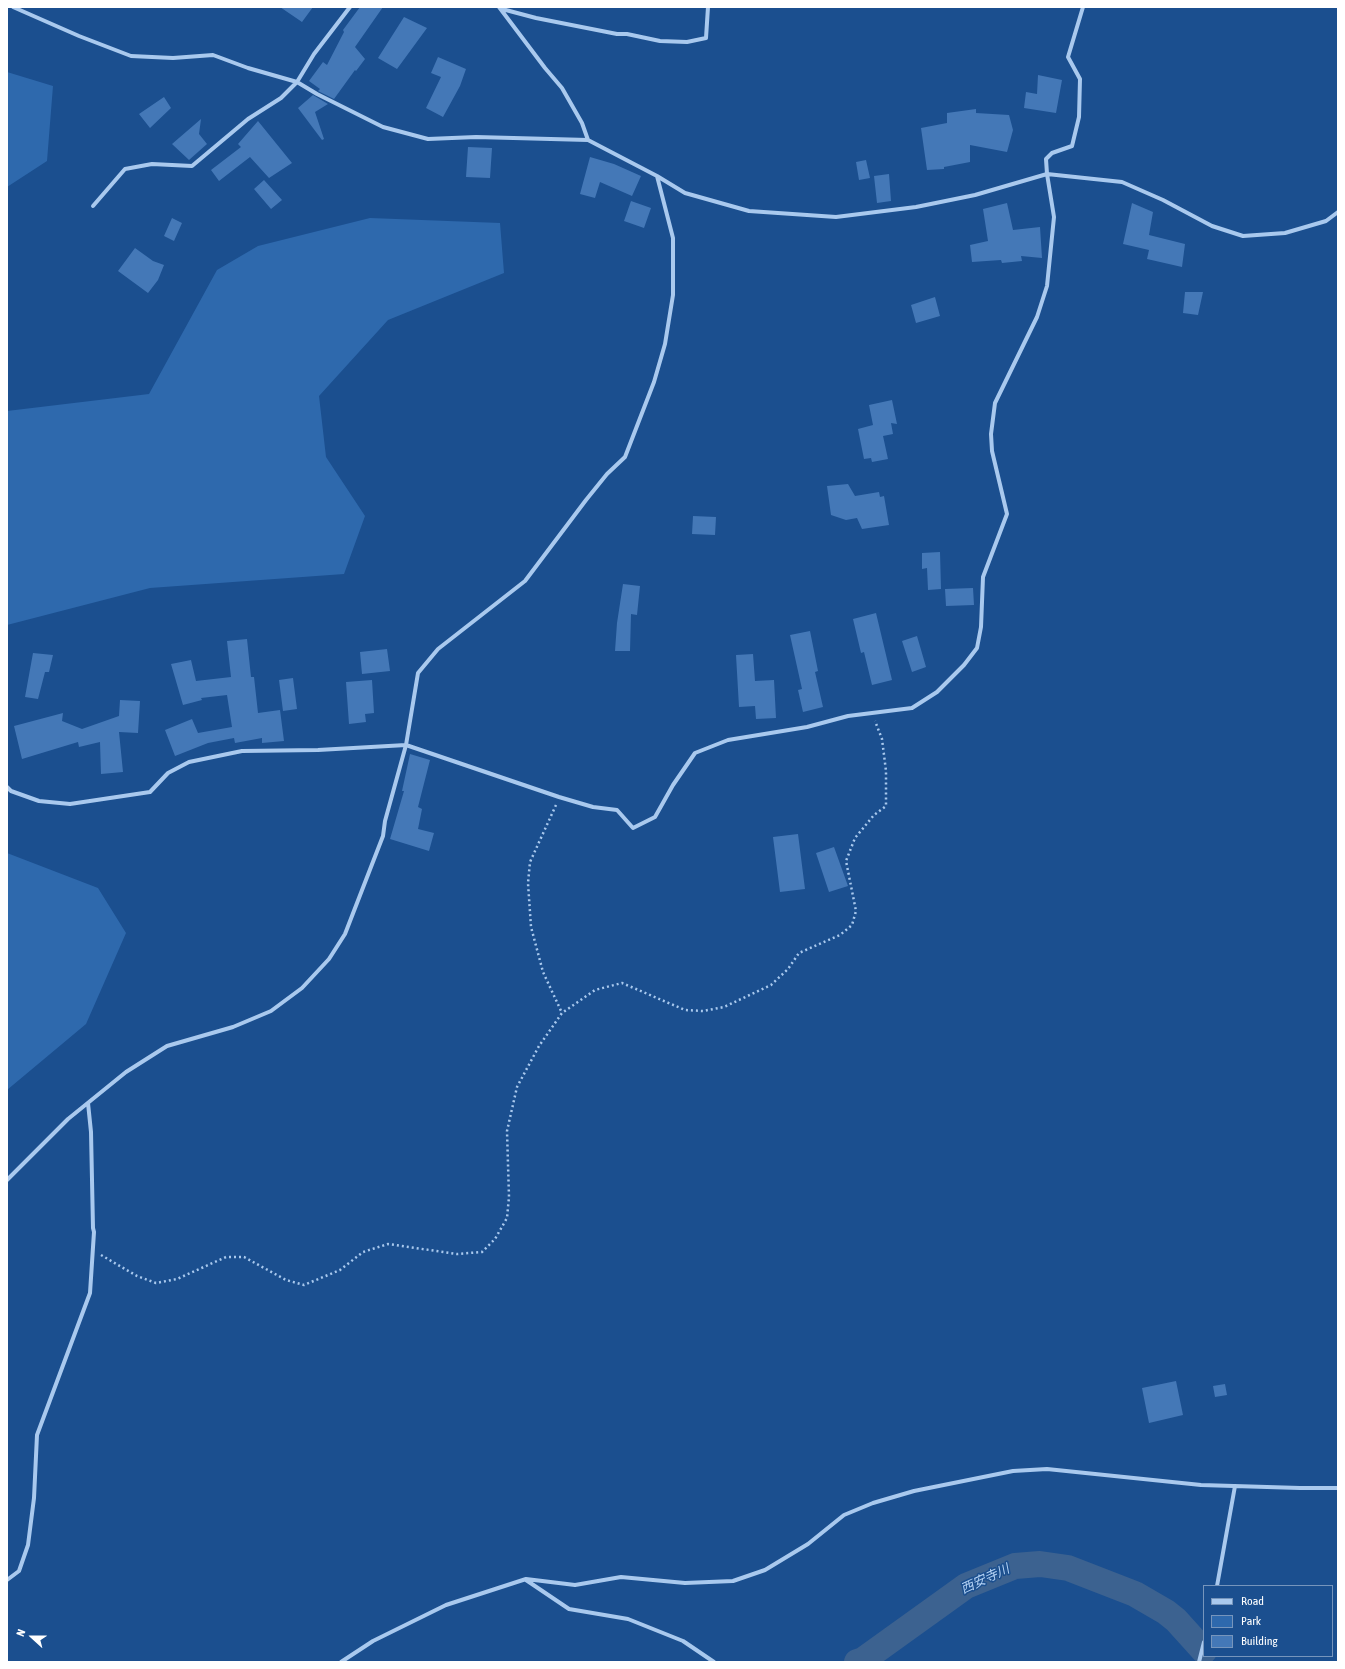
<!DOCTYPE html>
<html>
<head>
<meta charset="utf-8">
<style>
  body { margin:0 }
  #map { position:relative; width:1345px; height:1669px; overflow:hidden; background:#1b4f8f; font-family:"Asap Condensed",sans-serif }
  canvas { display:block }
  .frame { position:absolute; inset:0; border:8px solid #fff; pointer-events:none }
  .legend { position:absolute; left:1203px; top:1585px; width:130px; height:72px; box-sizing:border-box; background:#1b4f8f; border:1px solid #7695bc; margin:0; padding:5px 7px; list-style:none; font-size:12px; color:#fff }
  .legend li { display:flex; align-items:center; gap:8px; height:20px }
  .legend b { width:20px; border:1px solid #7695bc }
  .north { position:absolute; left:12px; top:1617px; width:40px; height:40px; -webkit-text-stroke:3px #1b4f8f; paint-order:stroke; rotate:291deg; font-size:11px; font-weight:700; line-height:16px; text-align:center; color:#fff }
  .north::after { content:''; display:block; margin:auto; width:14px; height:18px; background:#fff; clip-path:polygon(50% 0,100% 100%,50% 72%,0 100%) }
</style>
</head>
<body>
<div id="map">
<canvas width="1345" height="1669"></canvas>
<div class="frame"></div>
<ul class="legend">
<li><b style="height:5px;background:#a9c9ee"></b>Road</li>
<li><b style="height:11px;background:#2e69ad"></b>Park</li>
<li><b style="height:11px;background:#4478b7"></b>Building</li>
</ul>
<div class="north">N</div>
</div>
<script>
const context = document.querySelector('canvas').getContext('2d');
context.lineJoin = 'round';
function fillPath(path, color) {
  context.fillStyle = color;
  context.fill(path, 'evenodd');
}
function poly(rows) {
  const path = new Path2D();
  for (const r of rows) {
    path.moveTo(r[0], r[1]);
    for (let i = 2; i < r.length; i += 2) path.lineTo(r[i], r[i + 1]);
  }
  return path;
}
function strokePath(path, color, width, dash) {
  context.strokeStyle = color;
  context.lineWidth = width;
  context.lineCap = dash ? 'butt' : 'round';
  context.setLineDash(dash || []);
  context.stroke(path);
}
function drawText(font, color, halo, rows, align = 'center') {
  context.font = font + ' "Asap Condensed","Noto Sans JP",sans-serif';
  context.lineWidth = 3;
  context.setLineDash([]);
  context.textBaseline = 'middle';
  context.strokeStyle = halo;
  context.fillStyle = color;
  for (const [text, x, y, turn = 0] of rows) {
    context.save();
    context.translate(x, y);
    context.rotate((+turn || 0) * Math.PI / 180);
    context.textAlign = isNaN(turn) ? turn : align;
    if (halo) context.strokeText(text, 0, 0);
    context.fillText(text, 0, 0);
    context.restore();
  }
}
fillPath(poly([
  [7,72,53,86,47,161,7,187],
  [370,218,500,223,504,273,388,320,319,396,326,457,365,516,344,574,150,588,7,625,7,411,149,394,217,270,258,246],
  [7,853,98,888,126,933,86,1024,7,1090]
]), '#2e69ad');
strokePath(poly([
  [857,1662,863,1660,966,1586,1015,1566,1040,1564,1068,1568,1135,1594,1166,1612,1176,1620,1204,1651]
]), '#3c6290', 26);
fillPath(poly([
  [280,7,313,7,302,22],
  [360,7,383,7,355,47,365,59,356,71,355,70,334,99,318,91,320,89,309,81,323,62,327,65,344,32,343,30],
  [404,17,427,28,397,69,378,58],
  [438,57,466,69,460,86,443,117,426,108,441,77,431,73],
  [1038,75,1062,80,1056,113,1024,108,1026,92,1037,94],
  [313,95,328,104,315,112,324,139,322,140,298,108],
  [164,97,171,108,150,128,139,114],
  [976,109,976,113,1009,115,1013,130,1007,152,970,145,970,162,944,167,944,169,927,170,921,128,947,123,947,113],
  [201,119,199,134,207,144,189,160,172,144],
  [258,121,292,163,269,178,250,157,219,181,211,170,241,147,238,144],
  [468,147,492,148,490,178,466,177],
  [590,157,614,164,641,176,632,196,600,182,595,198,580,194],
  [866,160,870,178,859,180,856,162],
  [889,174,891,201,877,203,874,176],
  [264,180,282,200,271,209,254,189],
  [631,201,651,208,644,228,624,221],
  [1007,203,1013,230,1040,227,1042,258,1021,256,1022,261,1002,263,1001,260,972,262,970,245,988,241,983,209],
  [1132,203,1153,212,1149,235,1185,244,1182,267,1147,259,1149,250,1123,244],
  [172,218,182,223,174,241,164,236],
  [135,248,153,261,164,265,158,280,148,293,118,271],
  [1185,292,1203,292,1198,315,1183,313],
  [935,297,940,316,916,323,911,305],
  [892,400,897,424,891,423,893,434,883,436,888,459,872,462,871,458,864,459,858,429,873,425,869,405],
  [848,484,855,496,879,492,880,497,884,496,889,525,862,529,857,518,846,520,831,515,827,486],
  [693,516,716,517,715,535,692,534],
  [940,552,941,589,928,590,927,568,922,569,922,553],
  [623,584,640,586,637,615,631,614,630,651,615,651,617,623],
  [973,588,974,605,946,606,945,589],
  [876,613,892,680,872,685,864,652,861,653,853,619],
  [810,631,818,671,815,672,823,707,803,712,798,690,802,689,790,635],
  [917,636,926,667,912,672,902,641],
  [247,639,251,677,254,677,258,713,280,710,284,741,262,743,262,738,235,743,234,738,208,743,175,756,165,730,192,719,198,733,232,727,227,695,201,698,202,700,183,705,171,664,191,660,196,681,231,677,227,641],
  [387,649,390,671,362,674,360,652],
  [33,653,53,655,49,672,45,672,38,699,25,697],
  [753,654,755,681,774,680,776,718,756,719,755,706,739,707,736,655],
  [293,678,297,709,283,711,279,680],
  [372,680,374,713,365,714,366,722,349,724,346,682],
  [120,700,140,701,138,733,119,732,123,772,101,774,100,742,79,747,78,742,22,759,14,726,63,713,62,721,82,729,119,716],
  [410,754,430,760,418,807,422,809,418,829,434,833,429,851,390,839,404,791,402,791],
  [798,834,805,889,780,892,773,837],
  [834,847,848,886,829,892,816,853],
  [1176,1381,1183,1415,1149,1423,1142,1388],
  [1225,1384,1227,1395,1215,1397,1213,1386]
]), '#4478b7');
strokePath(poly([
  [556,805,530,862,528,883,531,927,543,972,562,1013],
  [101,1255,137,1276,156,1283,177,1279,226,1257,244,1257,286,1280,304,1285,340,1270,363,1252,388,1244,457,1254,482,1252,495,1239,507,1218,509,1197,507,1131,517,1087,539,1046,562,1013,595,990,622,983,685,1010,703,1011,724,1007,771,985,788,969,799,953,840,935,852,925,856,911,846,861,855,838,874,815,886,806,886,771,882,739,875,721]
]), '#a9c9ee', 2.5, [2, 3]);
strokePath(poly([
  [13,7,79,36,131,56,173,58,213,55,248,68,297,82,317,94,383,127,428,139,476,137,588,140,657,176,685,193,749,211,836,217,916,207,975,195,1047,174,1122,182,1163,200,1212,226,1243,236,1285,233,1326,221,1338,212],
  [499,7,545,68,562,88,582,123,588,140],
  [502,9,536,18,617,34,627,34,660,41,687,42,706,38,708,7],
  [93,206,125,169,152,164,192,166,248,119,281,98,297,82,314,54,350,7],
  [7,787,11,791,39,801,70,804,150,792,168,773,189,762,242,751,318,750,406,745,559,797,593,807,617,810,633,828,655,817,673,785,695,753,728,740,807,727,848,716,912,708,937,692,964,665,977,648,981,627,983,577,1007,514,992,451,991,434,995,403,1037,317,1047,286,1054,217,1047,174,1046,159,1052,153,1072,146,1079,117,1080,79,1068,57,1083,7],
  [7,1180,68,1119,126,1072,167,1046,233,1027,271,1011,302,988,329,959,345,934,383,836,385,821,406,745,418,673,438,649,525,581,586,500,607,474,625,457,654,382,665,344,673,295,673,238,657,176],
  [7,1580,19,1571,28,1545,34,1498,37,1435,90,1293,94,1232,93,1228,91,1132,88,1103],
  [526,1580,569,1609,628,1619,683,1641,714,1662],
  [1217,1586,1235,1486],
  [341,1662,373,1641,446,1605,526,1579,575,1585,621,1577,685,1583,733,1581,765,1570,808,1544,844,1515,873,1503,914,1491,1013,1471,1047,1469,1201,1485,1300,1488,1338,1488],
  [1199,1662,1204,1642]
]), '#a9c9ee', 4);
drawText('italic 13px', '#b5d3f5', '#1b4f8f', [
  ["西安寺川",985,1579,-25]
]);
</script>
</body>
</html>
